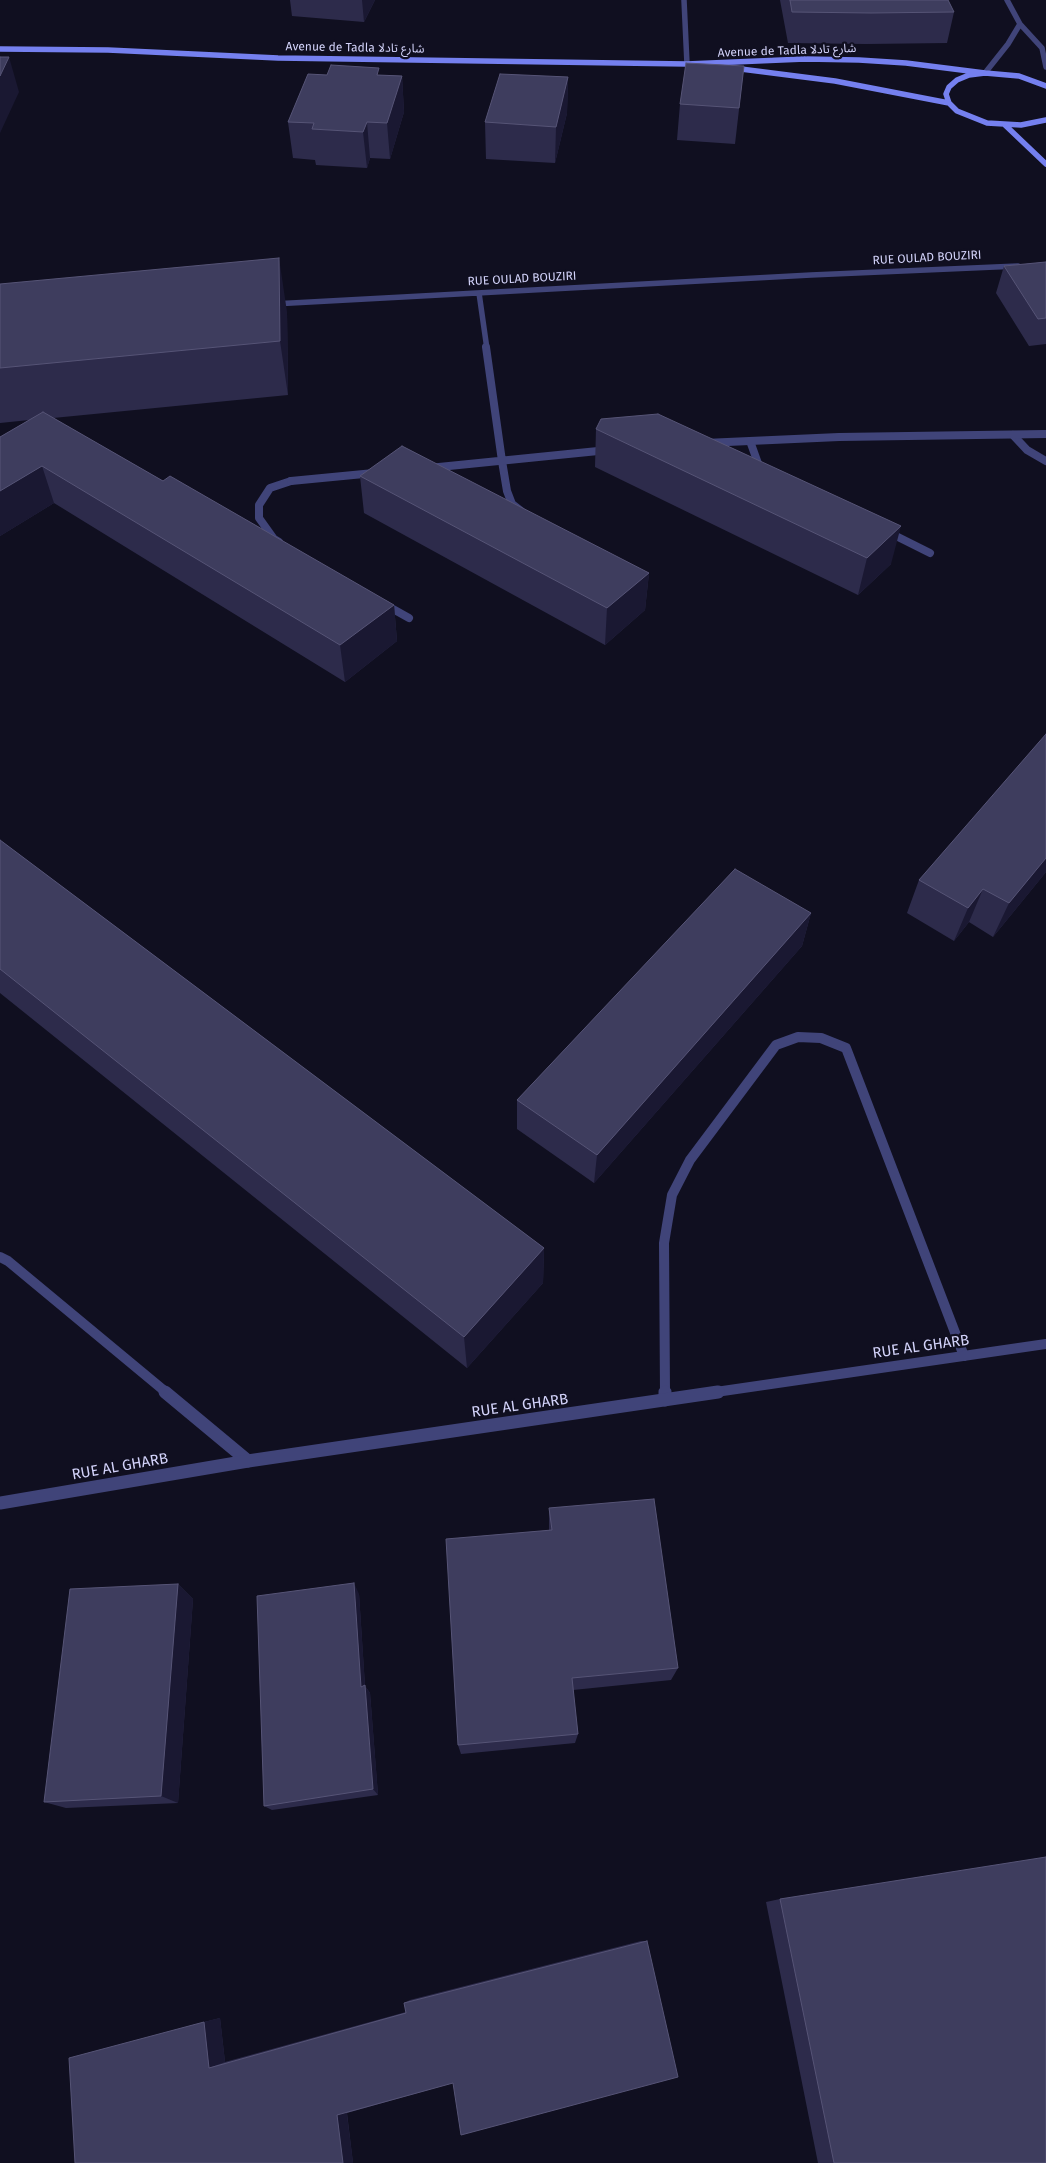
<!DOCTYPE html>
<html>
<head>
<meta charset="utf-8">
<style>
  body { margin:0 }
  canvas { display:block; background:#100f20 }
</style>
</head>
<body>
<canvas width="1046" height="2163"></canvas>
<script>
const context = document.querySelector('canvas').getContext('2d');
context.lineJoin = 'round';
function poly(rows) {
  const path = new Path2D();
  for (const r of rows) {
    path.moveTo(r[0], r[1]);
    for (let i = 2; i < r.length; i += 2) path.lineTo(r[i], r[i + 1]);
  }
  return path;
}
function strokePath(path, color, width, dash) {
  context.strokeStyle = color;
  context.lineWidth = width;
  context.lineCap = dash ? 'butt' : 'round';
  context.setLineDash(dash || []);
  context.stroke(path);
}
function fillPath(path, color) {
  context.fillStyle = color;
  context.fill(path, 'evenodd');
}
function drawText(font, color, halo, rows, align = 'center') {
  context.font = font + ' "Fira Sans","Noto Sans Arabic",sans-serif';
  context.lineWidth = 4.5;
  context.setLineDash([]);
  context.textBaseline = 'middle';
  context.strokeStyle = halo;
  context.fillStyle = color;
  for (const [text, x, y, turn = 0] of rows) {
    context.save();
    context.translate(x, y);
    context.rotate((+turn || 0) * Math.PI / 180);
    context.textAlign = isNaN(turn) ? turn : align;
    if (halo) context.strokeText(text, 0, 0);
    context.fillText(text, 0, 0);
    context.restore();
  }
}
strokePath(poly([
  [1013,435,1027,450,1046,461],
  [750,441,759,466,764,469],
  [502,461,507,491,512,504,521,511],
  [886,531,930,553],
  [279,542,274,539,259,518,259,505,270,488,291,481],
  [384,604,409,618]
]), '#404479', 8);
strokePath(poly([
  [0,1257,8,1261,167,1393],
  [665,1393,664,1243,672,1195,690,1160,776,1045,798,1037,821,1038,846,1048,964,1356]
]), '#404479', 10);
strokePath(poly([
  [165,1392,248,1461],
  [665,1392,665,1400]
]), '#404479', 13);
strokePath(poly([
  [684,0,687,64],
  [1007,0,1020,24,1042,48,1046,67],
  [985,73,1008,44,1020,24],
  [479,293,487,349],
  [273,304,811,275,1018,266]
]), '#404479', 5.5);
strokePath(poly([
  [486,347,502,461],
  [705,443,839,437,1046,434],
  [429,468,608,450],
  [291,481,374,473]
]), '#404479', 8);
strokePath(poly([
  [709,1393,1046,1344]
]), '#404479', 10);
strokePath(poly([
  [0,1503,248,1461,718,1392]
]), '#404479', 13);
strokePath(poly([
  [0,49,108,50,278,58,687,64,805,59,859,60,906,63,985,73],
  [733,68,835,81,949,103],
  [1046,86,1019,76,985,73,969,75,957,80,949,87,946,94,949,103,957,111,987,123,1021,125,1046,120],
  [1005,125,1046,164]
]), '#7580ef', 5.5);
fillPath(poly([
  [290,0,375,0,364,22,292,16],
  [780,0,948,0,954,12,947,43,866,44,788,43],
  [744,66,735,144,677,140,680,104],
  [327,75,380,75,402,76,404,112,390,159,370,158,367,168,316,165,315,160,293,158,288,122],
  [568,77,567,113,555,163,486,159,485,122],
  [1046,262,1046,344,1029,346,996,293,1004,266],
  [0,284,287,312,288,395,53,418,163,481,394,605,397,641,345,682,54,503,0,536,0,437,29,420,0,423],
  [596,429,891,564,858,595,595,467],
  [360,476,649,573,645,610,605,645,364,513],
  [0,840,544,1248,543,1283,467,1368,0,993],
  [1046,872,993,937,969,922,954,941,907,913,919,880],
  [811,913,802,946,594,1183,517,1129,517,1100],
  [549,1508,678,1668,671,1680,573,1690,578,1734,575,1743,461,1754,458,1745,549,1530],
  [178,1584,193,1599,178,1803,66,1808,44,1802],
  [359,1594,365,1686,370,1693,378,1795,272,1810,264,1806],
  [780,1899,1046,2163,818,2163,766,1902],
  [641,1941,647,1941,453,2083,347,2113,353,2163,75,2163,204,2022,220,2018,225,2062,406,2012,404,2003,410,2000]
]), '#2d2b4b');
fillPath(poly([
  [362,0,375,0,364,22],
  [9,57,19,92,0,133,0,76],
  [402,76,404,112,390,159,387,123],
  [568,77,567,113,555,163,556,127],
  [367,122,370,158,367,168,363,132],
  [279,258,287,312,288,395,280,341],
  [42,466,54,503,0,536,0,491],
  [901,526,891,564,858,595,867,558],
  [649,573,645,610,605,645,607,608],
  [394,605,397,641,345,682,340,645],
  [1046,858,1046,872,993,937,1009,903],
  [983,889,969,922,954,941,968,908],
  [811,913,802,946,594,1183,597,1155],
  [544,1248,543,1283,467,1368,464,1337],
  [354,1583,359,1594,365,1686,370,1693,378,1795,373,1789,361,1687],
  [178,1584,193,1599,178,1803,161,1796],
  [220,2018,225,2062,209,2068,204,2022],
  [346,2107,353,2163,343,2163,337,2115]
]), '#1a1832');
const building = poly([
  [790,0,948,0,954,12,871,13,792,12,790,0],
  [0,57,9,57,0,76,0,57],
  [686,63,744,66,739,108,680,104,686,63],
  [331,65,379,68,377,75,402,76,387,123,367,122,363,132,312,129,314,123,288,122,308,74,327,75,331,65],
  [500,74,568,77,556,127,485,122,500,74],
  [279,258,280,341,0,368,0,284,279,258],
  [1046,262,1046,318,1038,319,1004,266,1046,262],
  [43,412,163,481,170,476,394,605,340,645,42,466,0,491,0,437,43,412],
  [658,414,901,526,867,558,596,429,601,419,658,414],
  [402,446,649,573,607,608,360,476,402,446],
  [1046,734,1046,858,1009,903,983,889,968,908,919,880,1046,734],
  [0,840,544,1248,464,1337,0,969,0,840],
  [735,869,811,913,597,1155,517,1100,735,869],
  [654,1499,678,1668,572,1678,578,1734,458,1745,446,1539,552,1530,549,1508,654,1499],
  [354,1583,361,1687,365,1685,373,1789,264,1806,257,1596,354,1583],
  [178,1584,161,1796,44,1802,70,1589,178,1584],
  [1046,1857,1046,2163,834,2163,780,1899,1046,1857],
  [647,1941,678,2077,461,2135,453,2083,337,2115,343,2163,75,2163,69,2058,204,2022,209,2068,406,2013,404,2003,647,1941]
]);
fillPath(building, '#3e3d5e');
strokePath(building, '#565476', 1);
drawText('12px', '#d3d3fa', '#100f20', [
  ["Avenue de Tadla شارع تادلا",355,48,1],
  ["Avenue de Tadla شارع تادلا",787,51,-2],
  ["RUE OULAD BOUZIRI",927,258,-3],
  ["RUE OULAD BOUZIRI",522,279,-3]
]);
drawText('15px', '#d3d3fa', '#100f20', [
  ["RUE AL GHARB",921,1347,-8],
  ["RUE AL GHARB",520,1406,-8],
  ["RUE AL GHARB",120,1467,-10]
]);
</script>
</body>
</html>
